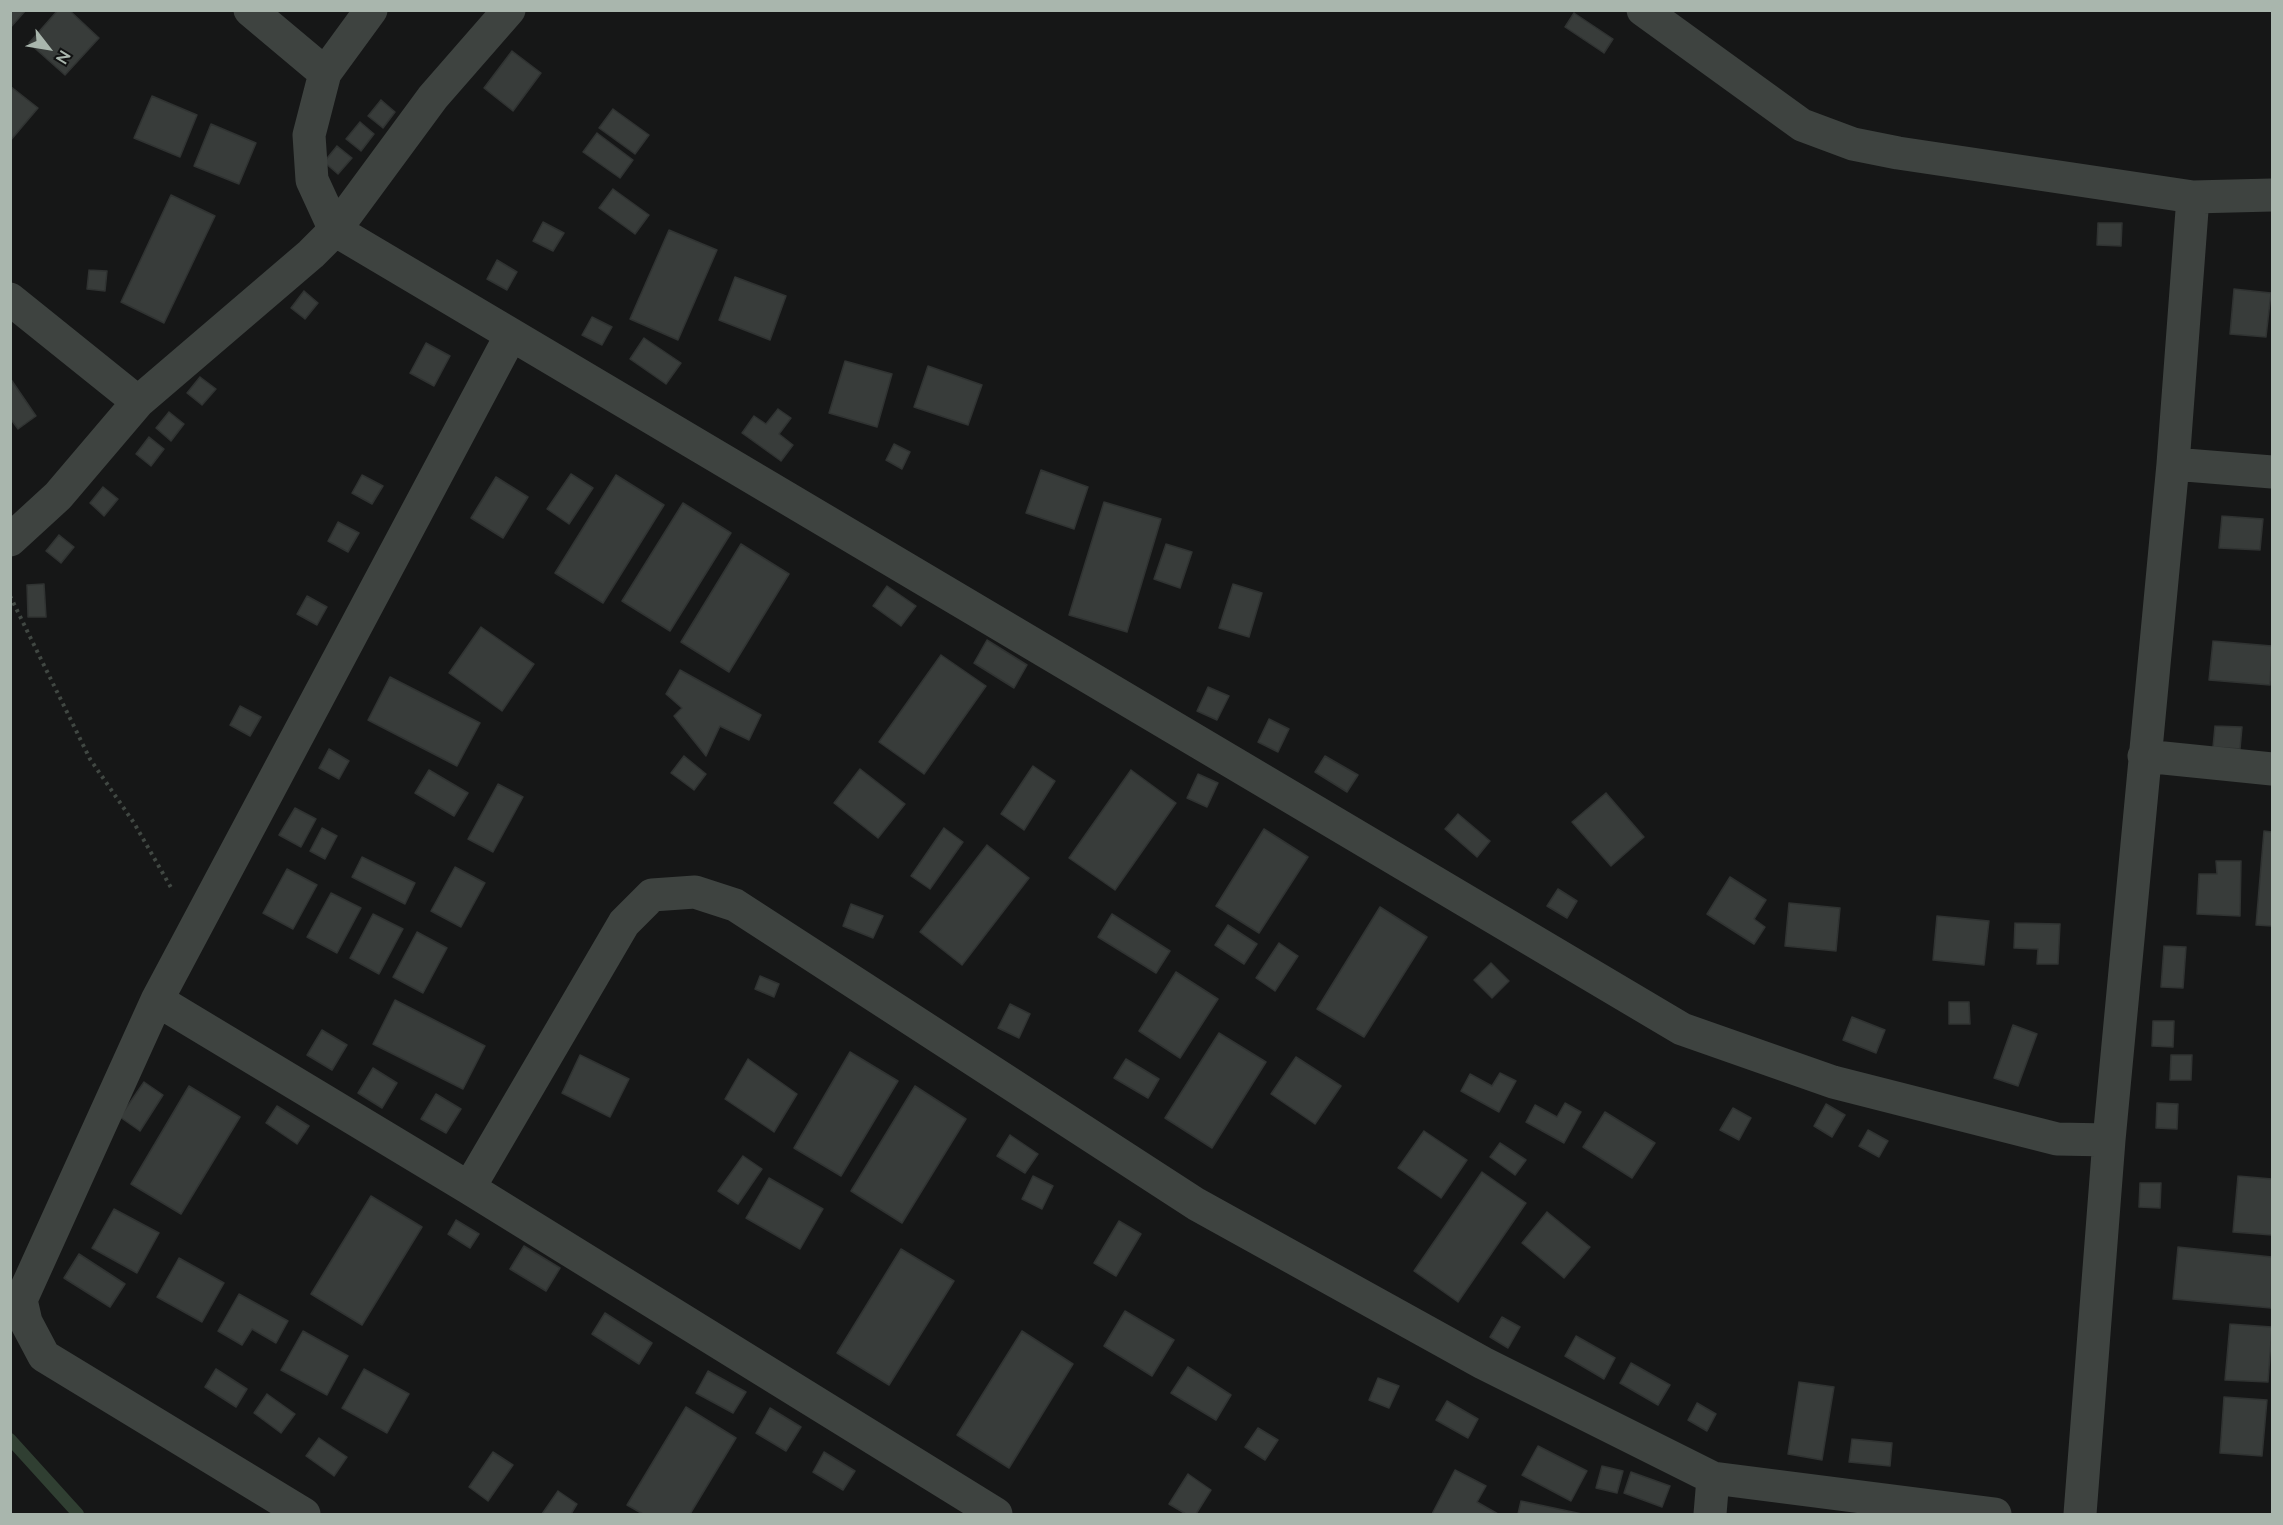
<!DOCTYPE html>
<html>
<head>
<meta charset="utf-8">
<style>
  body { margin:0 }
  #map { position:relative; width:2283px; height:1525px; overflow:hidden; background:#161717; font-family:Lato,sans-serif }
  canvas { display:block }
  .frame { position:absolute; inset:0; border:12px solid #a9b6ad; pointer-events:none }
  .north { position:absolute; left:18px; top:18px; width:60px; height:60px; -webkit-text-stroke:4px #111212; paint-order:stroke; rotate:121deg; font-size:16px; font-weight:700; line-height:24px; text-align:center; color:#a9b6ad }
  .north::after { content:''; display:block; margin:auto; width:21px; height:27px; background:#a9b6ad; clip-path:polygon(50% 0,100% 100%,50% 72%,0 100%) }
</style>
</head>
<body>
<div id="map">
<canvas width="2283" height="1525"></canvas>
<div class="frame"></div>
<div class="north">N</div>
</div>
<script>
const context = document.querySelector('canvas').getContext('2d');
context.lineJoin = 'round';
function poly(rows) {
  const path = new Path2D();
  for (const r of rows) {
    path.moveTo(r[0], r[1]);
    for (let i = 2; i < r.length; i += 2) path.lineTo(r[i], r[i + 1]);
  }
  return path;
}
function strokePath(path, color, width, dash) {
  context.strokeStyle = color;
  context.lineWidth = width;
  context.lineCap = dash ? 'butt' : 'round';
  context.setLineDash(dash || []);
  context.stroke(path);
}
function fillPath(path, color) {
  context.fillStyle = color;
  context.fill(path, 'evenodd');
}
strokePath(poly([
  [10,1439,78,1514]
]), '#303f32', 12);
const building = poly([
  [10,10,26,10,10,28,10,10],
  [58,10,69,10,99,38,65,75,29,43,58,10],
  [1574,13,1613,39,1604,53,1565,27,1574,13],
  [512,51,541,73,513,111,484,88,512,51],
  [10,86,38,108,10,141,10,86],
  [152,96,197,115,180,157,134,138,152,96],
  [381,100,395,112,383,128,368,116,381,100],
  [613,109,649,135,635,154,599,128,613,109],
  [360,122,374,134,361,151,346,139,360,122],
  [211,124,256,143,239,184,194,166,211,124],
  [597,133,633,160,620,178,583,152,597,133],
  [337,146,352,158,338,174,324,162,337,146],
  [613,189,649,215,635,234,599,208,613,189],
  [171,195,215,216,164,323,121,302,171,195],
  [543,222,564,233,553,251,533,241,543,222],
  [2098,223,2122,223,2121,246,2097,245,2098,223],
  [669,230,717,250,678,340,630,319,669,230],
  [497,260,517,272,507,290,487,279,497,260],
  [89,270,107,271,105,291,87,289,89,270],
  [735,277,786,296,770,340,719,320,735,277],
  [2234,289,2271,293,2266,337,2230,334,2234,289],
  [304,291,318,303,305,319,291,308,304,291],
  [592,317,612,327,602,345,582,335,592,317],
  [644,338,681,363,666,384,630,359,644,338],
  [426,343,450,356,434,386,410,373,426,343],
  [845,361,892,374,877,427,829,413,845,361],
  [928,366,982,385,968,425,914,407,928,366],
  [200,377,216,389,202,405,187,393,200,377],
  [10,378,36,416,18,429,10,418,10,378],
  [778,409,791,418,779,434,793,445,781,461,742,433,754,416,766,424,778,409],
  [169,412,184,424,171,441,156,428,169,412],
  [149,437,164,449,151,466,136,454,149,437],
  [894,444,910,452,902,469,886,460,894,444],
  [1041,470,1088,487,1074,529,1026,513,1041,470],
  [571,474,593,488,569,524,547,509,571,474],
  [362,475,383,486,372,504,352,493,362,475],
  [616,475,664,505,603,603,555,573,616,475],
  [496,477,528,497,503,538,471,518,496,477],
  [103,487,118,499,104,516,90,503,103,487],
  [1104,502,1161,519,1127,632,1069,615,1104,502],
  [683,503,731,533,670,631,622,601,683,503],
  [2222,516,2263,519,2260,550,2219,548,2222,516],
  [338,522,359,533,348,552,328,541,338,522],
  [59,535,74,547,61,563,46,551,59,535],
  [741,544,789,574,729,672,681,642,741,544],
  [1166,544,1192,552,1180,588,1154,579,1166,544],
  [44,584,46,617,28,617,27,585,44,584],
  [1233,584,1262,593,1249,637,1219,628,1233,584],
  [887,586,916,606,901,626,873,606,887,586],
  [307,596,327,607,317,625,297,614,307,596],
  [481,627,534,664,502,711,449,673,481,627],
  [987,640,1027,665,1014,688,974,663,987,640],
  [2213,641,2272,646,2270,685,2209,680,2213,641],
  [941,655,986,686,924,774,879,742,941,655],
  [680,670,761,715,749,740,720,726,706,756,674,716,682,708,666,694,680,670],
  [390,677,480,723,457,766,368,720,390,677],
  [1208,687,1229,696,1217,720,1197,711,1208,687],
  [240,706,261,717,250,736,230,725,240,706],
  [1269,719,1289,729,1278,752,1258,742,1269,719],
  [2215,726,2242,727,2240,749,2213,747,2215,726],
  [329,749,349,761,339,779,319,768,329,749],
  [684,756,706,774,694,790,671,773,684,756],
  [1325,756,1358,775,1347,792,1315,772,1325,756],
  [1033,766,1055,781,1024,830,1001,814,1033,766],
  [860,769,905,804,878,838,834,803,860,769],
  [429,770,468,793,454,816,415,793,429,770],
  [1131,770,1176,803,1115,890,1069,858,1131,770],
  [1198,774,1218,783,1207,807,1187,798,1198,774],
  [498,784,523,797,493,852,468,839,498,784],
  [1606,793,1644,837,1611,866,1572,822,1606,793],
  [295,808,316,819,301,847,279,835,295,808],
  [1458,814,1490,841,1477,857,1445,829,1458,814],
  [322,828,337,836,325,859,310,851,322,828],
  [944,828,963,842,930,889,911,876,944,828],
  [1264,829,1308,857,1259,933,1216,906,1264,829],
  [2264,831,2272,832,2272,926,2256,925,2264,831],
  [987,845,1029,878,962,965,920,932,987,845],
  [362,857,415,883,405,904,352,877,362,857],
  [2216,861,2241,861,2240,916,2197,914,2199,874,2217,874,2216,861],
  [455,867,485,883,461,927,431,911,455,867],
  [287,869,317,885,293,929,263,913,287,869],
  [1730,877,1766,900,1754,919,1765,927,1754,944,1707,914,1730,877],
  [1558,889,1577,901,1567,918,1547,906,1558,889],
  [331,893,361,908,337,953,307,937,331,893],
  [1789,903,1840,908,1836,951,1785,946,1789,903],
  [851,904,883,916,873,938,843,926,851,904],
  [1380,907,1427,937,1364,1037,1317,1009,1380,907],
  [373,914,403,929,379,974,350,958,373,914],
  [1112,914,1170,951,1156,973,1098,937,1112,914],
  [1937,916,1989,921,1984,965,1933,960,1937,916],
  [2015,923,2060,924,2058,964,2037,964,2038,949,2014,948,2015,923],
  [1228,925,1257,944,1244,964,1215,945,1228,925],
  [417,932,447,948,423,993,393,977,417,932],
  [1279,943,1298,956,1275,991,1256,978,1279,943],
  [2164,946,2186,947,2183,988,2161,987,2164,946],
  [1491,963,1509,981,1492,998,1474,980,1491,963],
  [1176,972,1218,999,1180,1058,1139,1031,1176,972],
  [760,976,779,984,774,997,755,989,760,976],
  [395,1000,485,1046,463,1089,373,1044,395,1000],
  [1949,1002,1969,1002,1970,1024,1949,1024,1949,1002],
  [1010,1004,1030,1014,1019,1038,998,1028,1010,1004],
  [1852,1017,1885,1030,1876,1053,1843,1040,1852,1017],
  [2153,1021,2174,1021,2173,1047,2152,1046,2153,1021],
  [2013,1025,2037,1034,2018,1086,1994,1078,2013,1025],
  [322,1030,347,1045,332,1070,307,1055,322,1030],
  [1219,1033,1266,1062,1212,1148,1165,1118,1219,1033],
  [850,1052,898,1081,841,1176,794,1148,850,1052],
  [580,1055,629,1079,610,1117,562,1093,580,1055],
  [2171,1055,2192,1055,2191,1080,2170,1080,2171,1055],
  [1296,1057,1341,1086,1315,1124,1271,1094,1296,1057],
  [748,1059,797,1094,774,1132,725,1099,748,1059],
  [1126,1059,1159,1079,1148,1098,1114,1078,1126,1059],
  [373,1068,397,1083,382,1108,358,1093,373,1068],
  [1500,1073,1516,1081,1499,1112,1461,1091,1470,1074,1492,1086,1500,1073],
  [144,1082,163,1095,140,1131,120,1117,144,1082],
  [189,1086,240,1117,181,1214,131,1184,189,1086],
  [915,1086,966,1119,902,1223,851,1191,915,1086],
  [436,1094,461,1109,446,1133,421,1119,436,1094],
  [1565,1103,1581,1112,1564,1143,1526,1122,1535,1105,1557,1117,1565,1103],
  [2157,1103,2178,1104,2177,1129,2156,1128,2157,1103],
  [1826,1104,1845,1115,1832,1137,1814,1126,1826,1104],
  [277,1106,309,1126,297,1144,266,1123,277,1106],
  [1733,1108,1751,1118,1739,1140,1720,1130,1733,1108],
  [1605,1112,1655,1143,1632,1178,1583,1147,1605,1112],
  [1868,1130,1888,1141,1879,1157,1859,1146,1868,1130],
  [1424,1131,1467,1160,1441,1198,1398,1168,1424,1131],
  [1010,1135,1038,1154,1025,1173,997,1156,1010,1135],
  [1500,1143,1526,1160,1515,1175,1490,1157,1500,1143],
  [743,1156,762,1169,738,1204,718,1191,743,1156],
  [1482,1172,1526,1203,1458,1302,1414,1271,1482,1172],
  [1033,1176,1053,1186,1042,1209,1022,1199,1033,1176],
  [2238,1176,2272,1179,2272,1235,2233,1232,2238,1176],
  [769,1178,823,1209,800,1249,746,1218,769,1178],
  [2140,1183,2161,1183,2160,1208,2139,1207,2140,1183],
  [371,1196,422,1227,362,1325,311,1294,371,1196],
  [114,1209,159,1233,137,1273,92,1248,114,1209],
  [1547,1212,1590,1247,1564,1278,1522,1243,1547,1212],
  [456,1220,479,1234,470,1248,448,1234,456,1220],
  [1119,1221,1141,1234,1116,1276,1094,1263,1119,1221],
  [524,1246,560,1268,546,1291,510,1269,524,1246],
  [2178,1247,2272,1257,2271,1308,2173,1299,2178,1247],
  [901,1249,954,1281,889,1385,837,1353,901,1249],
  [79,1254,125,1284,110,1307,64,1278,79,1254],
  [179,1258,224,1283,202,1322,157,1297,179,1258],
  [239,1294,288,1321,276,1343,252,1329,242,1345,218,1331,239,1294],
  [1125,1311,1174,1340,1152,1376,1104,1346,1125,1311],
  [605,1313,652,1343,639,1364,592,1334,605,1313],
  [1502,1317,1520,1327,1508,1348,1490,1337,1502,1317],
  [2230,1324,2272,1327,2268,1382,2225,1380,2230,1324],
  [303,1331,348,1356,327,1395,281,1370,303,1331],
  [1022,1331,1073,1364,1009,1468,957,1435,1022,1331],
  [1576,1336,1615,1358,1604,1379,1565,1356,1576,1336],
  [1631,1363,1670,1385,1658,1405,1620,1383,1631,1363],
  [1188,1367,1231,1395,1216,1420,1171,1393,1188,1367],
  [216,1369,247,1389,236,1407,205,1387,216,1369],
  [364,1369,409,1394,387,1433,342,1408,364,1369],
  [708,1371,746,1392,733,1413,696,1393,708,1371],
  [1378,1378,1399,1386,1389,1408,1369,1400,1378,1378],
  [1799,1382,1834,1387,1822,1460,1788,1454,1799,1382],
  [267,1394,295,1414,281,1433,254,1413,267,1394],
  [2224,1397,2267,1400,2262,1456,2220,1453,2224,1397],
  [1447,1401,1478,1419,1468,1438,1436,1420,1447,1401],
  [1697,1403,1716,1414,1707,1431,1688,1420,1697,1403],
  [686,1407,736,1438,690,1514,643,1514,627,1505,686,1407],
  [770,1408,801,1427,786,1451,756,1433,770,1408],
  [1258,1428,1278,1440,1265,1460,1245,1447,1258,1428],
  [319,1438,347,1457,334,1476,306,1456,319,1438],
  [1852,1439,1892,1443,1890,1466,1849,1462,1852,1439],
  [1538,1446,1587,1471,1571,1501,1522,1475,1538,1446],
  [493,1452,513,1465,488,1501,469,1487,493,1452],
  [824,1452,855,1471,843,1490,813,1472,824,1452],
  [1602,1466,1623,1471,1617,1493,1596,1488,1602,1466],
  [1455,1470,1486,1486,1477,1502,1498,1514,1432,1514,1455,1470],
  [1631,1472,1670,1486,1662,1507,1624,1493,1631,1472],
  [1188,1474,1211,1490,1196,1514,1186,1514,1169,1504,1188,1474],
  [558,1491,577,1504,571,1514,542,1514,558,1491],
  [1521,1501,1582,1514,1518,1514,1521,1501]
]);
fillPath(building, '#383c3a');
strokePath(building, '#303332', 1.5);
strokePath(poly([
  [10,596,90,759,134,823,173,891]
]), '#414843', 4, [3, 4.5]);
strokePath(poly([
  [250,10,325,73,309,135,312,180,335,230,1682,1029,1833,1082,2057,1139,2109,1140],
  [1643,10,1802,125,1853,144,1898,153,2193,197,2272,195],
  [325,73,371,10],
  [10,299,138,402],
  [2173,464,2272,472],
  [10,540,58,496,138,402,311,254,335,230,433,97,509,10],
  [2144,756,2272,769],
  [157,1000,469,1188,996,1514],
  [469,1188,624,923,652,895,695,892,735,905,1196,1204,1483,1363,1713,1478,1995,1514],
  [304,1514,44,1356,26,1322,21,1300,157,1000,511,335],
  [1710,1514,1713,1478],
  [2080,1514,2109,1140,2173,464,2193,197]
]), '#3e4340', 33);
</script>
</body>
</html>
